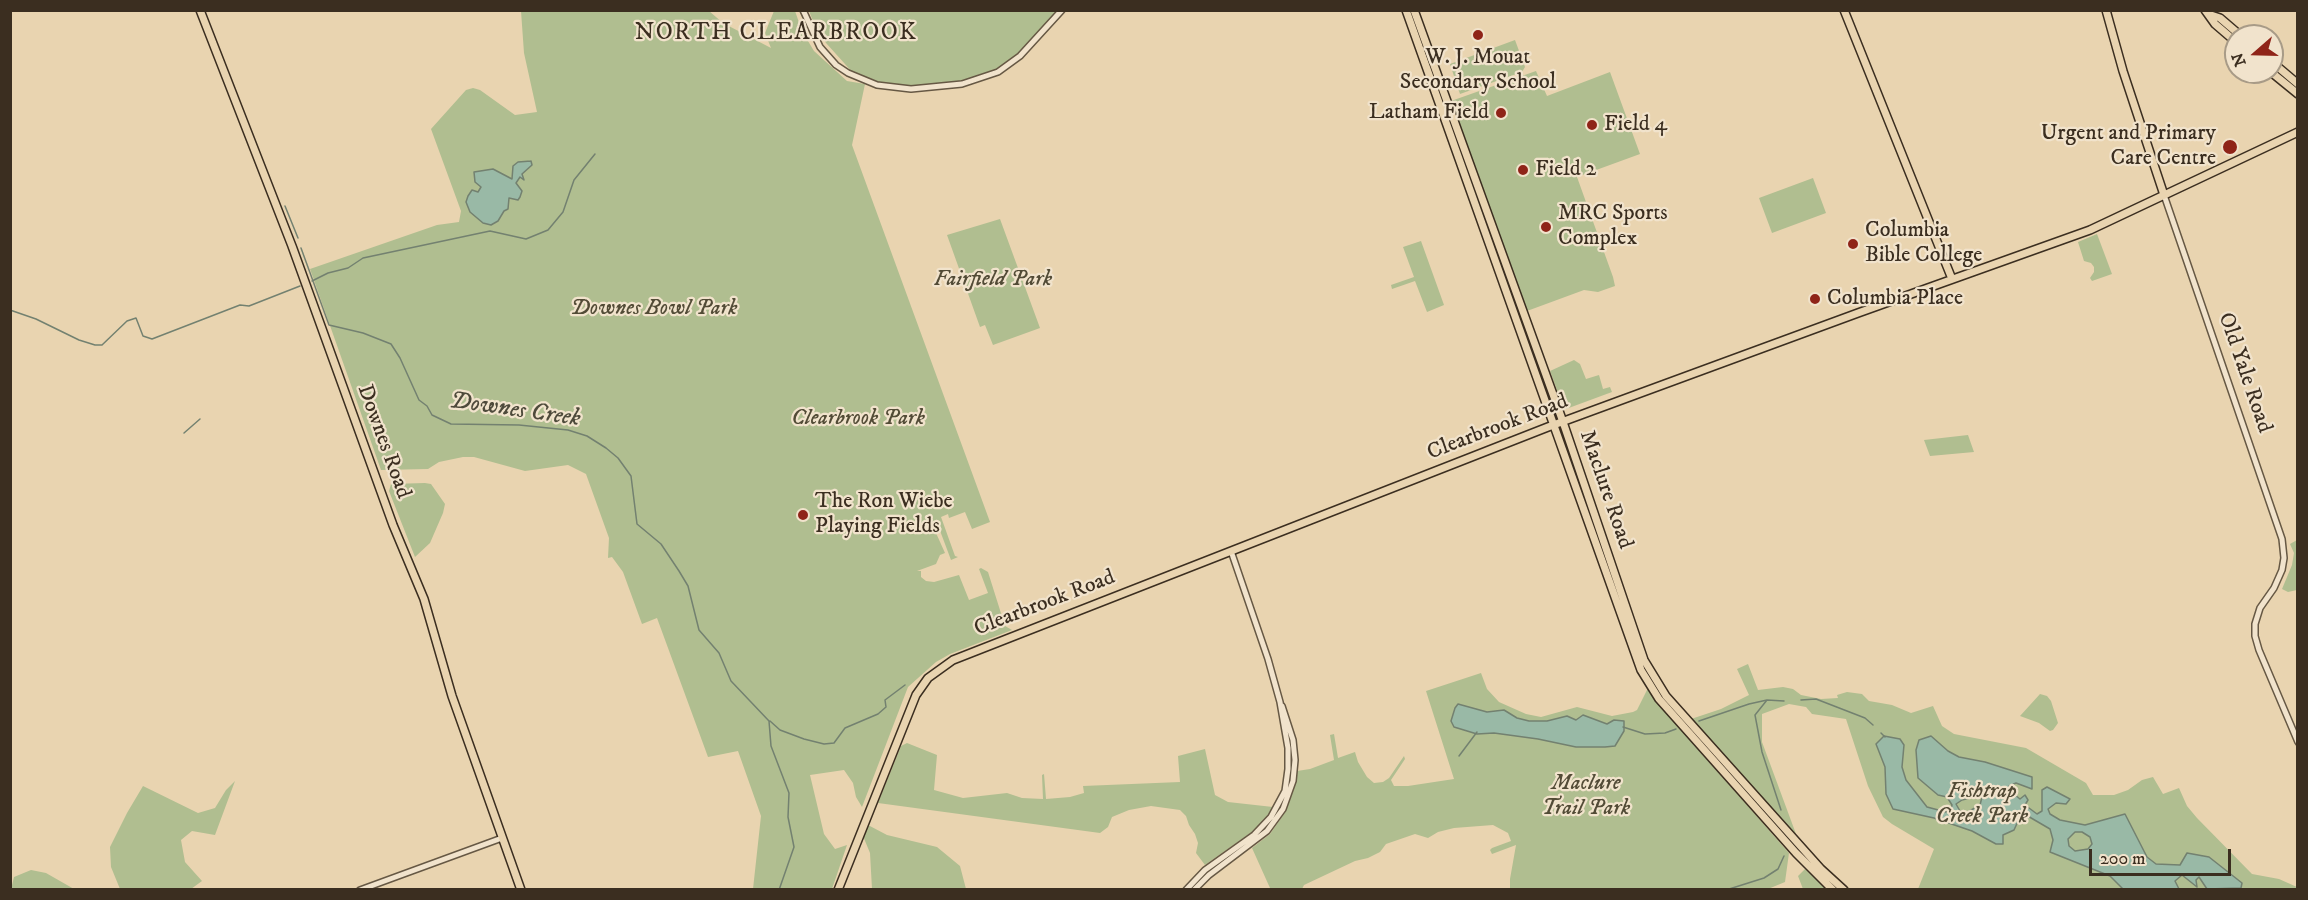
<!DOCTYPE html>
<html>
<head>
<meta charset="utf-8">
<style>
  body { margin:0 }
  #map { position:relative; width:2308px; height:900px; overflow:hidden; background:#e9d4b0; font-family:"IM FELL DW Pica",serif }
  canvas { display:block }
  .frame { position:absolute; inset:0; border:12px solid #3b2e20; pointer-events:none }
  .north { position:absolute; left:2224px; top:24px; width:60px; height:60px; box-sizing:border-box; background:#f1e3cc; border:2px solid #a89b87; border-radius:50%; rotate:250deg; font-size:16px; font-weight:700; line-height:24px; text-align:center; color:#3b2e20 }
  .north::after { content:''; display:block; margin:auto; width:21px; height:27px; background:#8f2418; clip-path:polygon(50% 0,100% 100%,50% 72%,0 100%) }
  .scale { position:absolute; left:2089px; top:849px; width:142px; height:27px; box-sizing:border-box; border:3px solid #3b2e20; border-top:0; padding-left:8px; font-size:18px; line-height:21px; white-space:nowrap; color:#3b2e20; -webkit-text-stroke:4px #f1e3cc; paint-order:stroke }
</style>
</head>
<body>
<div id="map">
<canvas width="2308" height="900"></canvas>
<div class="frame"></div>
<div class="north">N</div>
<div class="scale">200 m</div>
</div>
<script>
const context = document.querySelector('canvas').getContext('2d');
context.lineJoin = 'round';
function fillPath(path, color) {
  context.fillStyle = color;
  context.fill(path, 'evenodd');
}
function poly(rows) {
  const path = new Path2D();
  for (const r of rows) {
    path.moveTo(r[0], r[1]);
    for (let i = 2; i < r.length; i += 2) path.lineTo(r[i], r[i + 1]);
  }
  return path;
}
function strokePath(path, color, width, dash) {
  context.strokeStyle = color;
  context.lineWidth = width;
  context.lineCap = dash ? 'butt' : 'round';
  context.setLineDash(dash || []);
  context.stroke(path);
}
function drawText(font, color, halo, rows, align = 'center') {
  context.font = font + ' "IM FELL DW Pica",serif';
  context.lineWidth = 4.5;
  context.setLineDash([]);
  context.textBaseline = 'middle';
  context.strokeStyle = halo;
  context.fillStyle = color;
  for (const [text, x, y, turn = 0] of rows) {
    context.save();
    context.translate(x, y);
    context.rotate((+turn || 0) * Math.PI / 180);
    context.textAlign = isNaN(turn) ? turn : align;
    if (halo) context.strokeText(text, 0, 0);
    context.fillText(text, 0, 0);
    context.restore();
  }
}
fillPath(poly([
  [521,11,709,11,723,23,771,48,765,33,774,11,795,11,802,31,814,51,847,81,865,84,852,145,990,522,972,529,965,512,949,518,948,514,941,517,955,556,958,557,951,560,939,528,936,533,945,553,940,555,936,564,917,571,921,571,921,577,926,581,934,582,959,575,969,600,988,593,979,569,981,568,988,572,1005,626,1012,630,950,654,936,662,908,687,862,807,856,797,853,783,844,770,810,775,824,834,835,849,847,845,832,889,753,889,761,816,738,751,708,757,657,618,642,624,623,572,612,557,608,558,609,538,586,474,568,465,525,471,474,457,463,457,439,462,428,469,381,470,310,269,437,225,459,222,461,211,431,129,466,90,473,88,480,90,515,115,537,112,524,53],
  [531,161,532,165,522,174,523,179,520,177,515,183,522,191,518,200,509,198,507,205,498,221,492,225,483,223,478,192,481,187,513,180],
  [809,11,1057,11,1018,53,996,70,961,82,911,88,890,86,854,74,826,43,815,26],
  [1515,40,1525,67,1522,72,1460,94,1450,64],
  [1536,71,1547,96,1610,72,1640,154,1577,177,1613,277,1615,286,1598,292,1584,290,1527,311,1451,101],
  [1813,178,1826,213,1772,233,1759,198],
  [1000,219,1040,328,993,345,985,325,980,327,947,235],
  [2097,234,2112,274,2092,281,2090,278,2094,272,2094,267,2091,263,2084,261,2078,242],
  [1421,241,1444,305,1427,312,1415,281,1392,289,1391,285,1414,277,1403,247],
  [1574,360,1580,364,1586,379,1599,375,1603,389,1610,387,1612,392,1566,409,1563,407,1550,371],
  [1968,435,1974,452,1930,456,1924,440],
  [425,483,431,484,445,504,443,513,430,543,415,557,389,491,391,484],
  [2297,540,2297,590,2288,592,2282,589,2292,565,2294,553,2290,544],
  [1748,664,1758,690,1783,687,1793,689,1801,695,1821,699,1838,698,1837,695,1847,692,1862,694,1869,701,1892,705,1911,713,1933,706,1942,726,1954,734,2026,748,2086,783,2093,795,2114,795,2128,790,2142,780,2153,777,2163,794,2179,788,2187,806,2197,818,2252,874,2279,879,2297,887,2297,889,1918,889,1934,849,1892,824,1883,817,1868,786,1846,719,1812,714,1806,707,1789,704,1762,714,1762,742,1796,834,1691,719,1721,709,1749,695,1737,669],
  [1481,673,1487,689,1499,702,1526,714,1541,717,1577,707,1612,716,1633,712,1637,710,1648,688,1661,707,1789,853,1785,882,1768,889,1510,889,1510,879,1516,845,1492,854,1490,850,1492,848,1511,841,1508,833,1493,825,1454,828,1438,832,1428,838,1415,834,1386,844,1380,852,1368,858,1355,861,1304,885,1302,889,1268,890,1270,888,1252,848,1270,834,1286,811,1297,771,1310,769,1334,760,1330,735,1334,734,1338,758,1355,752,1358,762,1367,777,1374,783,1383,782,1389,778,1404,756,1405,759,1391,780,1394,786,1408,786,1454,779,1426,691],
  [2040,694,2047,696,2051,701,2058,723,2053,730,2050,731,2039,723,2020,716],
  [907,743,937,755,934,790,963,798,1007,793,1022,798,1043,799,1042,775,1044,774,1046,799,1070,797,1084,793,1083,786,1180,782,1178,756,1205,749,1215,795,1228,802,1273,807,1267,817,1252,832,1205,865,1196,853,1198,843,1195,834,1189,825,1186,816,1180,810,1151,806,1129,810,1112,817,1108,827,1100,833,878,803,901,746],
  [235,781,215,835,192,831,181,840,185,862,202,881,191,889,120,889,111,867,110,847,127,813,143,786,198,813,215,808,226,790],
  [868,825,887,835,937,847,960,866,966,889,872,889,870,853,863,836],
  [1805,869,1814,877,1827,889,1803,889,1798,876],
  [31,870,46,873,74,889,11,889,14,877]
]), '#b0be90');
const water = poly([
  [531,161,532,165,522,174,524,180,520,177,516,183,522,191,520,197,518,200,509,198,508,209,504,211,498,221,491,225,483,223,470,212,466,202,468,196,472,190,478,192,481,187,475,182,474,172,493,169,512,179,513,166,518,162,531,161],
  [1458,704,1487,712,1504,710,1517,718,1529,721,1547,721,1567,716,1576,720,1583,715,1607,724,1614,720,1624,721,1624,731,1615,746,1605,747,1576,747,1538,739,1494,733,1477,734,1454,727,1451,721,1455,708,1458,704],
  [1884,736,1900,739,1904,745,1902,767,1906,780,1927,807,1946,812,1951,809,1952,805,1947,797,1938,795,1918,778,1916,750,1919,740,1931,736,1948,751,1959,757,1985,762,2032,777,2032,789,2016,783,2009,786,2009,790,2020,799,2025,795,2028,800,2025,805,2037,814,2042,811,2042,790,2047,787,2070,799,2066,804,2056,803,2048,809,2050,814,2060,820,2085,825,2125,814,2147,857,2156,864,2180,865,2187,853,2209,857,2242,883,2241,888,2207,889,2199,877,2196,880,2197,887,2182,875,2175,881,2179,889,2123,889,2110,876,2050,852,2053,840,2050,829,2026,815,2019,819,2014,830,2003,835,2003,844,1996,844,1972,831,1934,818,1893,809,1886,794,1885,767,1876,744,1884,736],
  [1972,794,1982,797,1980,805,1966,813,1960,811,1956,804,1962,800,1970,798,1972,794],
  [2075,832,2082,832,2090,837,2092,844,2088,849,2075,851,2069,846,2068,839,2075,832]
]);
fillPath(water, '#99b9a6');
strokePath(water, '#738170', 1.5);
strokePath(poly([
  [285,206,298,238],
  [301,248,329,325,363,333,391,344,400,358,419,400,427,406,432,415,451,424,519,425,568,430,587,436,606,448,618,458,631,476,637,524,661,544,679,571,688,586,699,630,719,653,731,681,769,721,771,746,789,793,788,817,794,847,779,890],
  [312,281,328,273,348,268,363,258,490,231,526,239,548,230,563,212,574,180,595,154],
  [10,310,36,319,79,340,95,345,102,345,127,321,136,318,143,336,152,339,240,305,249,306,300,286],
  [184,433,200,419],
  [1767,700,1755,715,1762,752,1781,810],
  [1801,700,1816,699,1865,718,1873,725],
  [770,721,780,730,804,739,824,744,834,743,845,728,878,714,886,707,885,700,905,685],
  [1699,721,1749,704,1767,700,1784,701],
  [1623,727,1645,734,1665,733,1676,729],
  [1881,733,1885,737],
  [1459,756,1477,732],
  [1726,890,1764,878,1778,869,1784,856]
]), '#738170', 1.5);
const minor = poly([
  [803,10,820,47,836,65,848,73,877,85,911,89,962,84,998,72,1020,56,1062,10],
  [2164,195,2282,539,2284,558,2282,570,2274,588,2260,608,2255,624,2255,636,2259,650,2298,742],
  [360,890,502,838],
  [1186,890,1205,870,1254,835,1271,817,1285,791,1288,769,1288,748,1280,702,1268,659,1231,551],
  [1194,890,1209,875,1267,831,1283,809,1293,781,1295,760,1293,740,1282,706]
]);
const major = poly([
  [200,10,292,246,393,525,424,599,452,696,521,890],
  [1406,10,1641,670,1659,699,1692,736,1796,853,1833,890],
  [1414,10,1563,422,1644,660,1666,696,1821,869,1844,890],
  [1844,10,1952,279],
  [2106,10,2123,71,2164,195],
  [2205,10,2215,24,2236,42],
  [2211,15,2220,18,2241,36],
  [2272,62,2298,84],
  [2271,72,2298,94],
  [838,890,916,695,928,678,953,660,1548,427,1858,313,2090,230,2298,132]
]);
strokePath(minor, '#665844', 8);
strokePath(major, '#3b2e20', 10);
strokePath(minor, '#f1e3cc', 5);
strokePath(major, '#e9d4b0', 7);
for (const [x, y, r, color] of [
  [1478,35,6,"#8f2418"],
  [1501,113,6,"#8f2418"],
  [1592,125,6,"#8f2418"],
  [2230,147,8,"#8f2418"],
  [1523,170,6,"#8f2418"],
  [1546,227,6,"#8f2418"],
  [1853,244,6,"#8f2418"],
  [1815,299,6,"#8f2418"],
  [803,515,6,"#8f2418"]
]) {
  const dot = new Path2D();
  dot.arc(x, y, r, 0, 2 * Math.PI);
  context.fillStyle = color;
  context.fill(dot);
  strokePath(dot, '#f1e3cc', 2);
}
drawText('22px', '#3b2e20', '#f1e3cc', [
  ["W. J. Mouat",1478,58,"center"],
  ["Secondary School",1478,83,"center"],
  ["Latham Field",1489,113,"right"],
  ["Field 4",1604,125],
  ["Urgent and Primary",2216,134,"right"],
  ["Care Centre",2216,159,"right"],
  ["Field 2",1535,170],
  ["MRC Sports",1558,214],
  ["Complex",1558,239],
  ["Columbia",1865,231],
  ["Bible College",1865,256],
  ["Columbia Place",1827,299],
  ["The Ron Wiebe",815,502],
  ["Playing Fields",815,527]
], 'left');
drawText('italic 22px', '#524b36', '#f1e3cc', [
  ["Fairfield Park",993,280],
  ["Downes Bowl Park",654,309],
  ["Clearbrook Park",858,419],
  ["Maclure",1586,784],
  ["Trail Park",1586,809],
  ["Fishtrap",1982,792],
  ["Creek Park",1982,817]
]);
drawText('22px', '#3b2e20', '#f1e3cc', [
  ["Old Yale Road",2244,373,71],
  ["Clearbrook Road",1498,428,-21],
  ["Downes Road",383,442,70],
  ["Maclure Road",1605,490,71],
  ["Clearbrook Road",1045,604,-21]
]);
context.letterSpacing = '1.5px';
drawText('24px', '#3b2e20', '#f1e3cc', [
  ["NORTH CLEARBROOK",776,34]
]);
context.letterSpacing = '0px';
drawText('italic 24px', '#4e4a3b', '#f1e3cc', [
  ["Downes Creek",515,411,8]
]);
</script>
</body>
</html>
